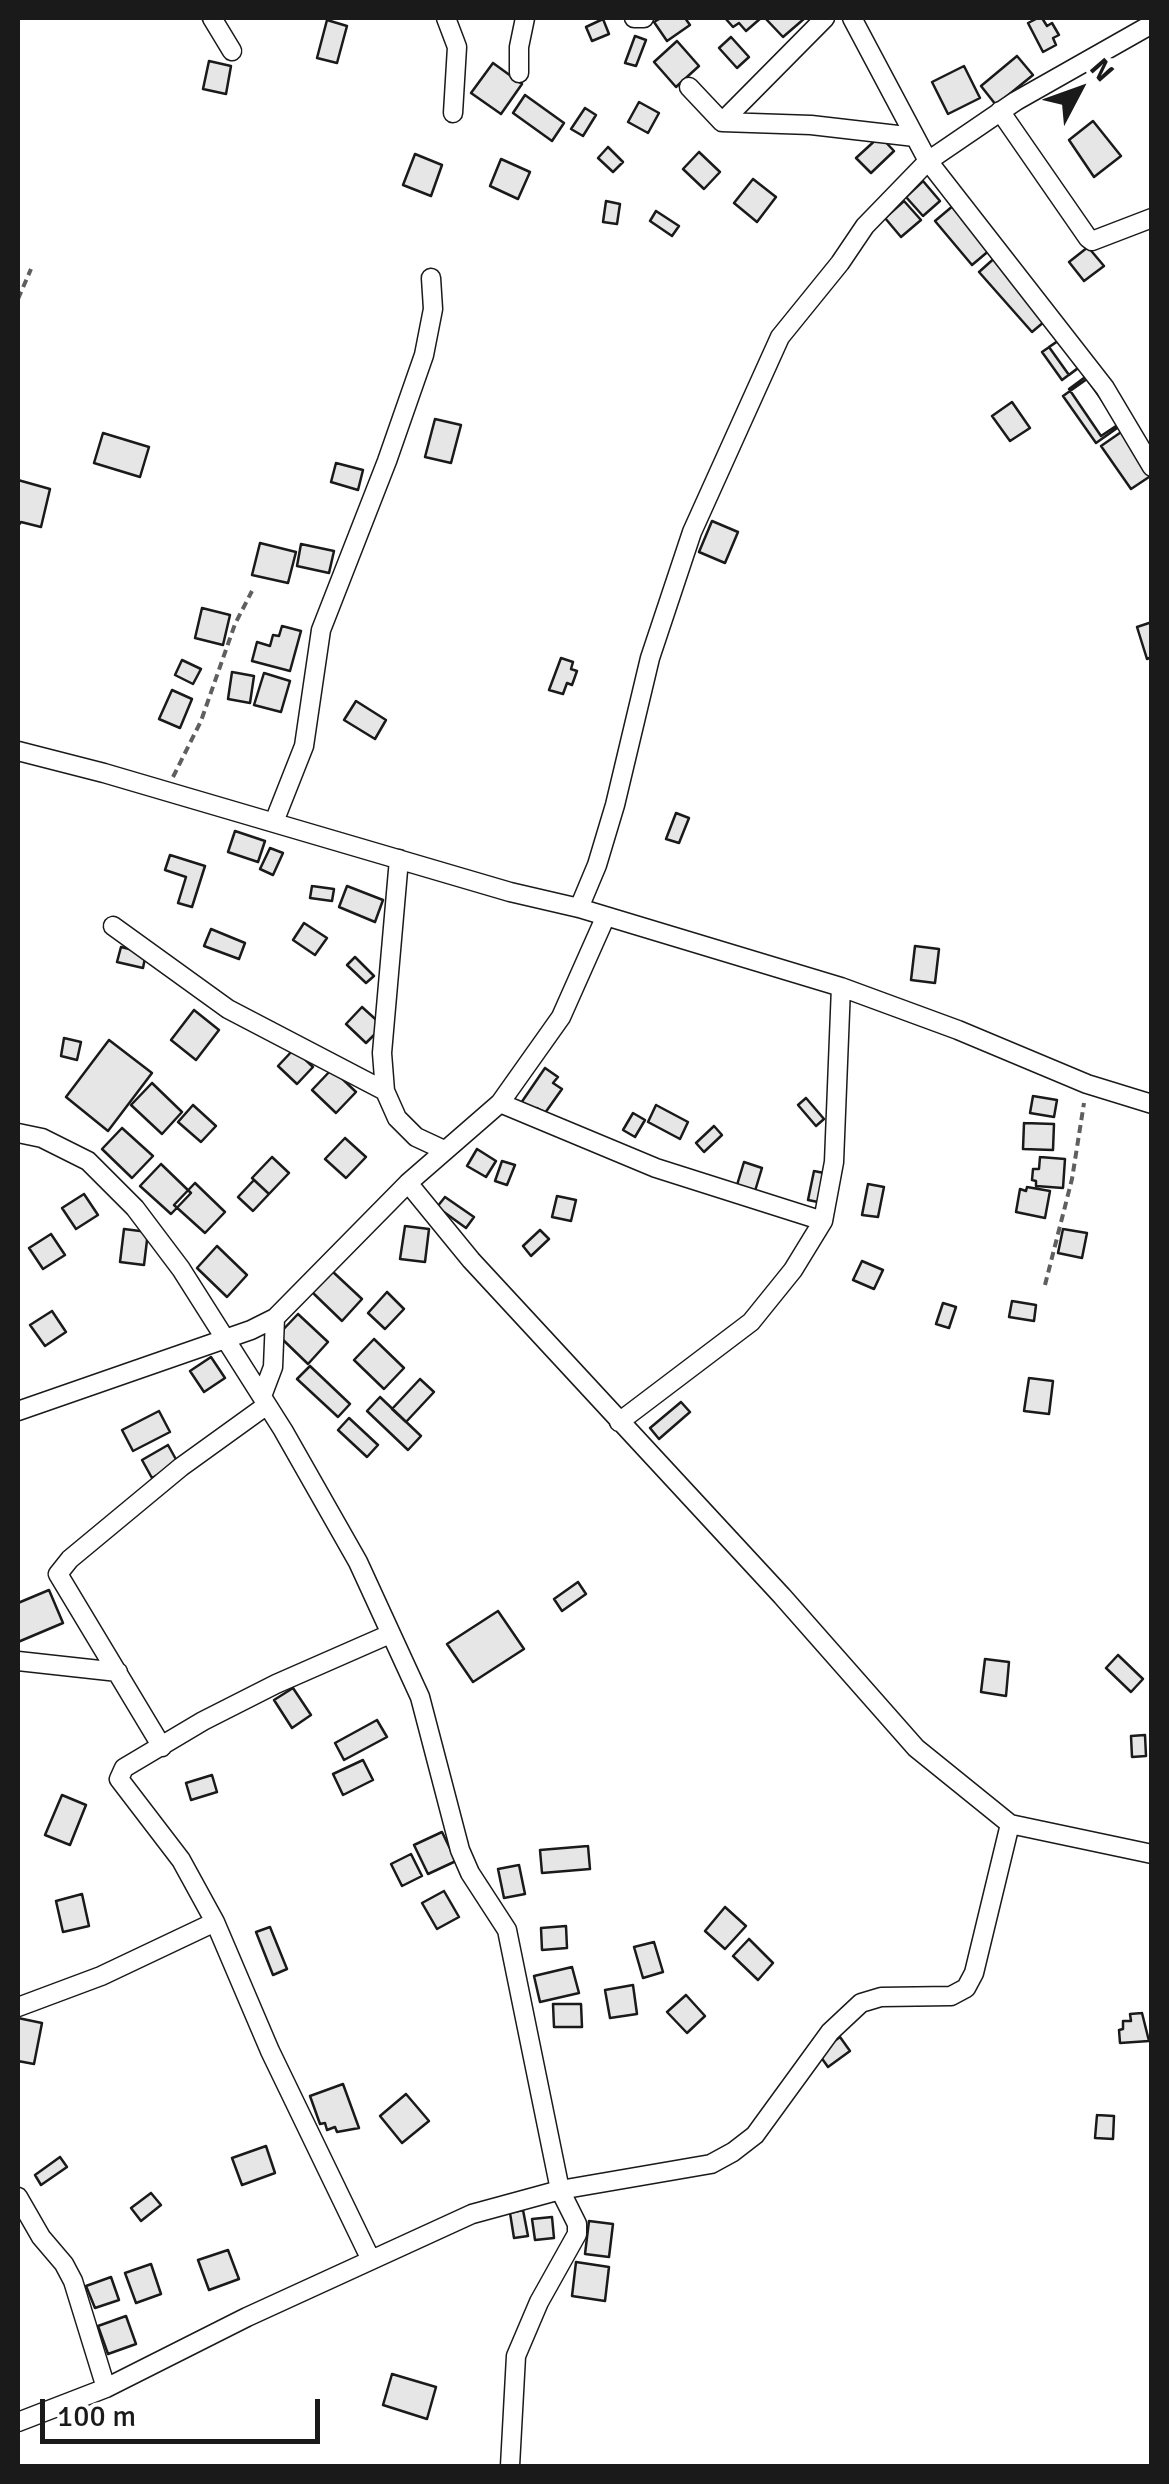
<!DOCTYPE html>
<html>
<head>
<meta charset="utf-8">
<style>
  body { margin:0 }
  #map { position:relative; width:1169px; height:2484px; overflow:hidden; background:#fff; font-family:Signika,sans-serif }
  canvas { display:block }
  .frame { position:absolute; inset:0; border:20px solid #1a1a1a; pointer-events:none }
  .north { position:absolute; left:1029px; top:40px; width:100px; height:100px; -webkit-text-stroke:8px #fff; paint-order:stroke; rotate:49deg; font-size:28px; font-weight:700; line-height:40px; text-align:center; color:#1a1a1a }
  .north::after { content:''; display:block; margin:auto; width:35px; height:45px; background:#1a1a1a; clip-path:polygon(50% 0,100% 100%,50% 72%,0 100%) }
  .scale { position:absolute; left:40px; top:2399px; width:280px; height:45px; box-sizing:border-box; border:5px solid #1a1a1a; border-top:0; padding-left:12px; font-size:30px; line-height:35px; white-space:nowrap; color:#1a1a1a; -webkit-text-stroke:8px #fff; paint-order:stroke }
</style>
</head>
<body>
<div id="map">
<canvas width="1169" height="2484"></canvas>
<div class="frame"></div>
<div class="north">N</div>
<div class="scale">100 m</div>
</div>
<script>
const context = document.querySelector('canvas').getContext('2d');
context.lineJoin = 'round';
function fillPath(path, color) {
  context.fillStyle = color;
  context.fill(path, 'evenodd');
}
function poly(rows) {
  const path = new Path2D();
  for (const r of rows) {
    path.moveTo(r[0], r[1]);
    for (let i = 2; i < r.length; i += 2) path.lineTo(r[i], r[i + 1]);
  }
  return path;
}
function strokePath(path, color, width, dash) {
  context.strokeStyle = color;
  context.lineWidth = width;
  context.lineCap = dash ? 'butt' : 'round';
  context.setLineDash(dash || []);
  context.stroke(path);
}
const building = poly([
  [661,18,685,18,690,25,667,41,654,22,661,18],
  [725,18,761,18,746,31,739,23,733,27,725,18],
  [765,18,805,18,783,37,765,18],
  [1038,18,1042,18,1047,26,1052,23,1059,35,1053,38,1056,45,1043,52,1028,23,1038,18],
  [603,19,609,34,592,41,586,27,603,19],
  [327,20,347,26,337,63,317,58,327,20],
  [635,36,646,40,636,66,625,63,635,36],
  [731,37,749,57,737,68,719,48,731,37],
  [677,41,699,66,676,87,654,62,677,41],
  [1017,56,1033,75,996,105,981,86,1017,56],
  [209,61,231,66,226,94,203,89,209,61],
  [493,63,522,84,501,114,471,93,493,63],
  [964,66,980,98,948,114,932,82,964,66],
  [525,95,564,123,552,141,513,113,525,95],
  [639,102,659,113,648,133,628,122,639,102],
  [585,108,596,115,583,136,571,129,585,108],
  [1093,121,1121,156,1094,177,1069,140,1093,121],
  [880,136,894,151,871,173,856,158,880,136],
  [608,147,623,162,613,172,598,158,608,147],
  [699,152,720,172,704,189,683,169,699,152],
  [415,154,442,165,431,196,403,185,415,154],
  [501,159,530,172,518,199,490,186,501,159],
  [753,179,776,197,757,222,734,203,753,179],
  [923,181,940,201,923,216,906,197,923,181],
  [606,201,620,204,617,224,603,222,606,201],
  [904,201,921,220,901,237,885,218,904,201],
  [954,205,991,249,972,265,935,221,954,205],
  [656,211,679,226,672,236,650,221,656,211],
  [1088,247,1104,266,1084,281,1069,262,1088,247],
  [998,255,1051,316,1032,332,979,272,998,255],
  [1065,336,1085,363,1069,375,1049,347,1065,336],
  [1058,341,1078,368,1062,380,1042,352,1058,341],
  [1092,372,1125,420,1101,436,1069,389,1092,372],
  [1087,379,1120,426,1096,443,1063,396,1087,379],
  [1012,402,1030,428,1010,441,992,416,1012,402],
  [435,419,461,425,451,463,425,457,435,419],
  [1127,428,1152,475,1131,489,1101,446,1127,428],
  [103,433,149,447,140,477,94,463,103,433],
  [336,463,363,470,358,490,331,482,336,463],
  [18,480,50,489,41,527,21,522,18,526,18,480],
  [712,521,738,532,725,563,699,552,712,521],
  [260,543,296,552,288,583,252,575,260,543],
  [301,544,334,551,329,573,297,566,301,544],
  [202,608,230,615,223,645,195,638,202,608],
  [1152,622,1152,657,1147,659,1137,627,1152,622],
  [282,626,301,631,290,671,252,661,257,642,270,646,273,635,279,636,282,626],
  [561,658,573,662,571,669,577,671,572,685,567,683,563,694,549,690,561,658],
  [182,660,201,669,193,684,175,675,182,660],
  [232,672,254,676,250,703,228,699,232,672],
  [264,673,290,681,281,712,254,705,264,673],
  [172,690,192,699,180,728,159,719,172,690],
  [356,701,386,720,375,739,344,720,356,701],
  [676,813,689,818,679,843,666,839,676,813],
  [235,831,265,841,258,862,228,852,235,831],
  [270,848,283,853,273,875,260,869,270,848],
  [170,855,205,866,192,907,178,903,186,877,165,870,170,855],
  [312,886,334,889,332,901,310,898,312,886],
  [347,886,383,900,375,922,339,907,347,886],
  [304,923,327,938,315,955,293,940,304,923],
  [211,929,245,943,239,959,204,946,211,929],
  [915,946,939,949,935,983,911,980,915,946],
  [121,947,146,953,143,968,117,962,121,947],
  [355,957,374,976,366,983,347,965,355,957],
  [362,1007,383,1026,366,1043,346,1024,362,1007],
  [194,1010,219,1030,196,1060,171,1040,194,1010],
  [64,1038,81,1042,77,1060,61,1056,64,1038],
  [109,1040,152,1073,108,1131,66,1097,109,1040],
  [294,1049,313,1067,297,1084,278,1066,294,1049],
  [545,1068,558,1077,553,1083,562,1089,545,1113,537,1108,534,1112,521,1103,545,1068],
  [332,1069,356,1092,336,1113,312,1090,332,1069],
  [152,1083,182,1112,162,1134,131,1105,152,1083],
  [1033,1096,1057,1100,1054,1117,1030,1113,1033,1096],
  [806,1098,824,1119,816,1126,798,1105,806,1098],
  [193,1105,216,1126,201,1142,178,1122,193,1105],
  [656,1105,688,1122,680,1139,648,1122,656,1105],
  [633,1113,645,1120,635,1137,623,1130,633,1113],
  [1024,1123,1054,1124,1053,1150,1023,1149,1024,1123],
  [714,1126,722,1135,704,1152,696,1143,714,1126],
  [122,1128,153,1156,132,1178,102,1149,122,1128],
  [345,1138,366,1157,346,1178,325,1159,345,1138],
  [477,1149,496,1161,486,1177,467,1166,477,1149],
  [272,1157,289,1173,269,1194,252,1178,272,1157],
  [1040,1157,1065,1159,1063,1188,1036,1186,1036,1181,1032,1180,1033,1169,1039,1169,1040,1157],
  [502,1161,515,1165,507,1185,495,1181,502,1161],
  [744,1162,762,1168,755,1191,737,1185,744,1162],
  [161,1164,191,1193,171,1214,140,1186,161,1164],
  [814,1171,824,1173,818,1202,808,1200,814,1171],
  [254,1180,269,1194,253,1211,238,1197,254,1180],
  [195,1183,225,1212,205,1233,174,1205,195,1183],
  [868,1184,884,1187,878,1217,862,1215,868,1184],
  [1027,1187,1050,1191,1045,1218,1016,1212,1020,1189,1026,1191,1027,1187],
  [84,1194,98,1215,76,1229,62,1208,84,1194],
  [557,1196,576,1200,571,1221,552,1217,557,1196],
  [445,1197,474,1217,466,1228,437,1207,445,1197],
  [405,1226,429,1229,425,1262,400,1259,405,1226],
  [124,1229,148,1232,144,1265,120,1262,124,1229],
  [1063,1229,1087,1233,1082,1258,1058,1253,1063,1229],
  [540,1230,549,1239,531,1256,523,1246,540,1230],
  [51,1234,65,1255,43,1269,29,1248,51,1234],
  [217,1246,247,1275,227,1297,197,1268,217,1246],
  [862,1261,883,1270,874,1289,853,1280,862,1261],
  [332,1271,362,1299,342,1321,312,1292,332,1271],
  [387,1292,404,1309,385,1329,368,1313,387,1292],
  [1012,1301,1036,1305,1034,1321,1009,1317,1012,1301],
  [943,1303,956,1307,949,1328,936,1324,943,1303],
  [52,1311,66,1332,45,1346,30,1325,52,1311],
  [298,1314,328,1342,308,1364,278,1335,298,1314],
  [374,1339,404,1368,384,1389,354,1360,374,1339],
  [211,1357,225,1378,204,1392,190,1371,211,1357],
  [310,1366,350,1404,338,1417,297,1379,310,1366],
  [1029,1378,1053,1381,1049,1414,1024,1411,1029,1378],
  [420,1379,434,1392,406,1422,392,1409,420,1379],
  [380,1397,421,1436,408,1450,367,1411,380,1397],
  [681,1402,690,1412,659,1439,650,1428,681,1402],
  [159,1411,170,1432,133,1451,122,1430,159,1411],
  [349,1418,378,1445,367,1457,338,1430,349,1418],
  [168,1445,178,1463,152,1478,142,1460,168,1445],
  [578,1582,586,1594,562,1611,554,1599,578,1582],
  [49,1590,63,1623,18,1642,18,1603,49,1590],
  [498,1611,524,1649,473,1682,447,1644,498,1611],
  [1118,1655,1143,1679,1131,1692,1106,1668,1118,1655],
  [985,1659,1009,1662,1006,1696,981,1692,985,1659],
  [293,1688,311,1715,292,1728,274,1700,293,1688],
  [377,1720,387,1737,344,1760,335,1743,377,1720],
  [1145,1735,1146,1756,1132,1757,1131,1736,1145,1735],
  [363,1760,373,1780,343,1795,333,1774,363,1760],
  [212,1775,217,1792,191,1800,186,1783,212,1775],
  [62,1795,86,1805,70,1845,45,1835,62,1795],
  [442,1832,456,1861,428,1874,414,1845,442,1832],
  [588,1846,590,1869,542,1873,540,1850,588,1846],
  [411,1854,422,1876,402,1886,391,1864,411,1854],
  [519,1865,525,1894,504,1898,498,1869,519,1865],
  [444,1891,459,1917,437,1929,422,1903,444,1891],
  [82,1894,89,1926,63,1932,56,1901,82,1894],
  [725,1907,746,1926,725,1949,705,1931,725,1907],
  [566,1926,567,1948,542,1950,541,1928,566,1926],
  [270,1927,287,1969,273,1975,256,1932,270,1927],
  [749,1939,773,1963,758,1980,733,1956,749,1939],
  [654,1942,663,1972,643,1978,634,1947,654,1942],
  [572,1967,579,1993,540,2002,534,1976,572,1967],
  [633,1985,637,2014,610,2018,605,1990,633,1985],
  [686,1995,705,2016,687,2033,667,2012,686,1995],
  [553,2004,581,2004,582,2027,554,2027,553,2004],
  [1142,2013,1149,2041,1120,2043,1119,2030,1123,2029,1123,2021,1131,2021,1130,2014,1142,2013],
  [18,2018,42,2023,34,2064,18,2061,18,2018],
  [840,2037,850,2051,828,2067,818,2053,840,2037],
  [343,2084,359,2128,337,2132,335,2127,327,2130,325,2123,320,2124,310,2096,343,2084],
  [406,2094,429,2121,402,2143,380,2116,406,2094],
  [1097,2115,1114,2116,1113,2139,1095,2138,1097,2115],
  [266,2146,275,2173,242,2185,232,2158,266,2146],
  [60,2157,67,2167,41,2185,35,2175,60,2157],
  [151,2193,161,2205,141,2221,131,2208,151,2193],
  [523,2210,528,2236,514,2238,510,2213,523,2210],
  [552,2217,554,2238,535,2240,532,2219,552,2217],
  [589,2221,613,2224,609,2257,585,2254,589,2221],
  [228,2250,239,2279,209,2290,198,2260,228,2250],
  [576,2262,609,2267,605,2301,572,2296,576,2262],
  [151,2264,161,2294,136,2303,125,2273,151,2264],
  [111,2277,119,2300,95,2308,86,2286,111,2277],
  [126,2316,136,2344,108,2354,98,2326,126,2316],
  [392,2374,436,2387,427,2419,383,2405,392,2374]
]);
fillPath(building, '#e6e6e6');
strokePath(building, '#1a1a1a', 2.5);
const street = poly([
  [212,18,232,51],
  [446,18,457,47,453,113],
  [634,18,644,18],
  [852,18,928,161,1105,388,1152,467],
  [519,73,519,47,525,18],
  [689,87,722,122,811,125,915,137],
  [1000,111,1088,238,1092,241,1152,218],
  [722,122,825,18],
  [18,751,104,773,510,892,579,908,841,987,958,1030,1087,1084,1152,1104],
  [274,822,304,746,321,630,387,461,424,355,433,309,431,278],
  [399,859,382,1053,385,1091,397,1118,416,1137,444,1150],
  [579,908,597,865,615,805,650,658,692,532,780,337,840,263,865,226,928,161,1016,101,1152,24],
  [113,926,228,1009,385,1091],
  [500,1103,656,1168,823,1221],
  [18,1133,42,1138,88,1161,135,1208,181,1269,283,1430,358,1562,420,1697,460,1850,470,1873,507,1930,560,2190,577,2224,577,2234,539,2302,516,2356,510,2466],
  [408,1183,471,1260,782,1596,916,1748,1010,1824,1152,1854],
  [262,1396,273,1367,275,1318],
  [18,1411,251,1330,275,1318,408,1183,500,1103,561,1017,605,918],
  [619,1422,751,1322,793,1270,823,1221,834,1162,841,987],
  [18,1661,118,1672],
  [162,1747,58,1574,70,1559,181,1467,267,1405],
  [18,2007,101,1976,215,1922],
  [18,2197,41,2237,64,2264,73,2281,106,2388],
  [371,2260,270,2051,215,1922,181,1860,119,1779,124,1768,203,1721,276,1684,390,1634],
  [18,2422,106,2388,247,2317,472,2214,560,2190,711,2164,733,2152,755,2135,830,2032,861,2003,881,1997,951,1996,966,1988,974,1973,1010,1824]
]);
strokePath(street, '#1a1a1a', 21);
strokePath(poly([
  [18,299,31,269],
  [173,777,201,721,235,624,252,591],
  [1045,1285,1072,1179,1084,1103]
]), '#5f5f5f', 4, [8, 5]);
strokePath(street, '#fff', 18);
</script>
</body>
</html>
